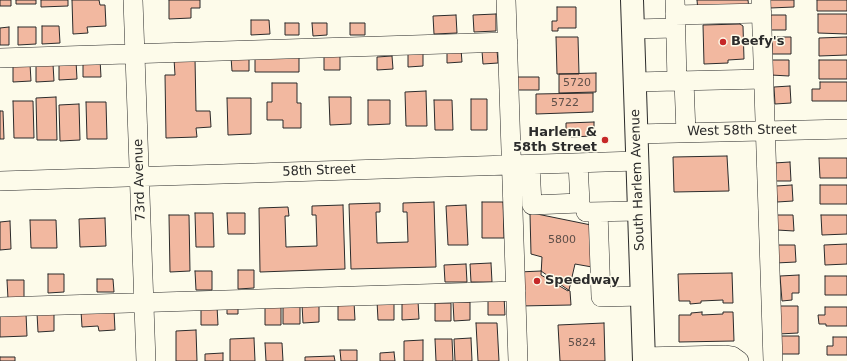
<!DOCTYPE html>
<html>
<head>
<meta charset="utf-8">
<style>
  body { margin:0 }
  canvas { display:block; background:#fdfbea }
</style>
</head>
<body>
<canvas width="847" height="361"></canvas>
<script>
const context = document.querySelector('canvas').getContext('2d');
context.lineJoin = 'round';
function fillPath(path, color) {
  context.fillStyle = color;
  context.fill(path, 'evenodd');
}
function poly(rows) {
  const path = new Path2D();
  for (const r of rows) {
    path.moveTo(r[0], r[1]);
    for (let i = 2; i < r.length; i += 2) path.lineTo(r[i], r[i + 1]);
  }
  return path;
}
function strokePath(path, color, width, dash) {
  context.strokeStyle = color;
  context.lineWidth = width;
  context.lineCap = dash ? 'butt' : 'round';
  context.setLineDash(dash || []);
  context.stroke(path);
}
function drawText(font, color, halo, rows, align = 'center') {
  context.font = font + ' "DejaVu Sans",sans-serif';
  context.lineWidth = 3;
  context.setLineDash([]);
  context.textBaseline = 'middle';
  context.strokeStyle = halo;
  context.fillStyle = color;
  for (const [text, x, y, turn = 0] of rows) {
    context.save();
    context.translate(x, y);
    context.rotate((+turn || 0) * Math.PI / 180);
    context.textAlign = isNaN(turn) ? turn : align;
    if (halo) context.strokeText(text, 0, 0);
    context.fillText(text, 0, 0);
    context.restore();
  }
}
const building = poly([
  [0,0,11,0,11,6,0,6,0,0],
  [16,0,36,0,36,4,16,4,16,0],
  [41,0,68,0,68,6,41,7,41,0],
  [72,0,99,0,100,5,105,5,106,26,87,27,88,33,73,34,72,0],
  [169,0,200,0,200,8,191,8,191,18,169,19,169,0],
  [697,0,748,0,749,9,698,11,697,0],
  [769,0,794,0,794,7,770,8,769,0],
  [817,0,847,0,847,11,817,11,817,0],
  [557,7,576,7,576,28,558,28,558,31,552,31,552,21,557,21,557,7],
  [496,14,496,31,474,32,473,15,496,14],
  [818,14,847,14,847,34,818,33,818,14],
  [456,15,457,33,434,34,433,16,456,15],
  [770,15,786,15,786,30,771,30,770,15],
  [251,20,269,20,270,34,251,35,251,20],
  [285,23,299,23,299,35,285,35,285,23],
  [312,23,327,23,327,35,313,36,312,23],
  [350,23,365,23,365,35,350,35,350,23],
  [740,24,743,26,744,59,728,60,728,63,704,64,703,25,740,24],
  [42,26,59,26,60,43,42,44,42,26],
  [9,27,9,45,0,45,0,28,9,27],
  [18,27,36,27,36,44,18,45,18,27],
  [556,37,578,37,579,74,557,74,556,37],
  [772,37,791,37,791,54,772,54,772,37],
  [847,37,847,55,819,56,819,38,847,37],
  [461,49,462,62,447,63,447,50,461,49],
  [497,50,498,63,483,64,482,51,497,50],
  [423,53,423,66,408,67,408,54,423,53],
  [255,55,299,55,299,72,255,72,255,55],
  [324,55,340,55,340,70,324,70,324,55],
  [392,56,393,69,377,70,377,57,392,56],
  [231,57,249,57,249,71,232,71,231,57],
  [195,58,196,111,210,111,211,127,196,128,197,137,166,138,165,75,175,75,174,59,195,58],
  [100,59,101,77,83,77,83,60,100,59],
  [772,60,789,60,789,76,771,75,772,60],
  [819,60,847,60,847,79,819,79,819,60],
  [76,61,77,79,59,80,59,62,76,61],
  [13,64,30,64,31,81,13,82,13,64],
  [36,64,53,64,54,81,36,82,36,64],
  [596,73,596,92,559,93,559,74,596,73],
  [517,77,539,77,539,90,517,90,517,77],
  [820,82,847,82,847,101,812,101,812,89,820,89,820,82],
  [272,83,297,83,297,103,301,103,301,128,283,128,283,120,267,120,267,102,272,102,272,83],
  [790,86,791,103,775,104,774,87,790,86],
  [426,91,427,126,406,126,405,92,426,91],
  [593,93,593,112,536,114,536,94,593,93],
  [56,97,57,140,37,140,36,98,56,97],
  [329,97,351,97,351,124,330,125,329,97],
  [227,98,251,98,251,134,228,135,227,98],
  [471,99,487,99,487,130,471,130,471,99],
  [368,100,390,100,390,124,368,125,368,100],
  [434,100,452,100,453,130,435,130,434,100],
  [13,101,33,101,34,138,14,138,13,101],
  [86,102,106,102,107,139,87,139,86,102],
  [79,104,80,140,60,141,59,105,79,104],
  [0,111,3,111,4,139,0,139,0,111],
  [594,122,594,132,592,132,592,136,571,137,571,133,566,133,566,123,594,122],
  [727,156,729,191,674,192,673,157,727,156],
  [819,158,847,158,847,178,820,178,819,158],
  [790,162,791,181,775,181,774,163,790,162],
  [792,185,793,201,777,202,776,186,792,185],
  [820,185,847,185,847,204,820,204,820,185],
  [434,202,436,267,351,269,349,204,380,203,380,212,376,212,377,243,408,242,407,212,403,212,403,203,434,202],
  [482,202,503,202,504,238,482,238,482,202],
  [343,205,345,269,260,272,259,208,288,207,289,216,285,216,286,247,317,246,316,215,312,215,312,206,343,205],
  [466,205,468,245,448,245,446,206,466,205],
  [195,213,213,213,214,247,196,247,195,213],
  [227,213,245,213,245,234,228,234,227,213],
  [532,213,591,225,592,267,575,264,569,290,568,291,541,275,542,257,531,254,530,214,532,213],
  [169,215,189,215,190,271,170,272,169,215],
  [777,215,793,215,794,231,777,230,777,215],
  [821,215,847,215,847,234,822,235,821,215],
  [105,218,106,246,80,247,79,219,105,218],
  [30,220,56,220,57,248,31,248,30,220],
  [10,221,11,249,0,250,0,222,10,221],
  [847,244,847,264,825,265,824,245,847,244],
  [776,245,795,245,796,262,776,263,776,245],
  [491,263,492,282,471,282,470,264,491,263],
  [466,264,467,282,445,282,444,265,466,264],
  [238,270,254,270,254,288,238,289,238,270],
  [195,271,212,271,212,290,196,290,195,271],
  [541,271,570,291,571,305,520,306,519,272,541,271],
  [732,273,733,303,723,303,723,300,701,301,701,303,690,304,690,301,679,301,678,274,732,273],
  [48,274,64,274,64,292,48,293,48,274],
  [799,275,799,293,792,293,792,300,782,301,780,276,799,275],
  [825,276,847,276,847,295,825,295,825,276],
  [97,279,113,279,114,292,97,292,97,279],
  [7,280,24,280,24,299,8,299,7,280],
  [504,296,505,315,488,315,488,297,504,296],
  [377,301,394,301,394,320,378,320,377,301],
  [402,301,418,301,419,319,402,320,402,301],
  [338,302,354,302,355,320,338,320,338,302],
  [453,302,470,302,470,320,454,321,453,302],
  [435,303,451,303,451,321,435,321,435,303],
  [302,304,319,304,319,322,303,323,302,304],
  [283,305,300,305,300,324,283,324,283,305],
  [217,306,218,325,201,325,201,307,217,306],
  [227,306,238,306,238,314,227,314,227,306],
  [265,306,281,306,281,325,265,325,265,306],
  [779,306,798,306,798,333,779,334,779,306],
  [825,307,847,307,847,326,826,326,826,324,819,324,818,315,825,315,825,307],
  [114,310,115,330,99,331,98,326,82,327,81,311,114,310],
  [702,312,702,315,723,314,723,312,733,312,734,341,679,342,679,315,691,315,691,313,702,312],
  [26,313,27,336,0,337,0,314,26,313],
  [37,313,54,313,54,331,38,332,37,313],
  [476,323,497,323,499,361,478,361,476,323],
  [604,323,605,361,560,361,558,325,604,323],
  [196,330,197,361,176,361,176,331,196,330],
  [781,336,799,336,799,354,781,354,781,336],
  [833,337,847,337,847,355,827,355,827,346,833,346,833,337],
  [254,338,255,361,230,361,230,339,254,338],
  [471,338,472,361,455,361,454,339,471,338],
  [435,339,452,339,453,361,436,361,435,339],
  [423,340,423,361,404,361,404,341,423,340],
  [265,343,282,343,283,361,266,361,265,343],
  [340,350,357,350,357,361,341,361,340,350],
  [394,352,395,361,380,361,380,353,394,352],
  [223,353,223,361,205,361,205,354,223,353],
  [334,356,335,361,305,361,305,357,334,356],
  [0,357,15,357,15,361,0,361,0,357]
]);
fillPath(building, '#f2b8a0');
strokePath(building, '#2b2b2b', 1);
const minor = poly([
  [133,0,146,361],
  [506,0,518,361],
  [675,0,677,81,764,79],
  [761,0,773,361],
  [675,15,762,13],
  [633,29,676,28],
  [0,58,508,42],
  [684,81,686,133],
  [635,82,677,81],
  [636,134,847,129],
  [530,165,532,205,580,203,578,163],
  [0,181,637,161],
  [586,212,639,211],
  [598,212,601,297,642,296],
  [0,307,516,291],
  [643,357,726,355,732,356,739,361]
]);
const major = poly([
  [632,0,644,361]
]);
strokePath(minor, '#2b2b2b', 20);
strokePath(major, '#2b2b2b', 24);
strokePath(minor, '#fdfbea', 19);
strokePath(major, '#fdfbea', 22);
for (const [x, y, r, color] of [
  [723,42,4,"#c62828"],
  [605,140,4,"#c62828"],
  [537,281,4,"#c62828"]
]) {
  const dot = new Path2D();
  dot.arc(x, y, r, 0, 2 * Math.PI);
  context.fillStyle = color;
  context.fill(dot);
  strokePath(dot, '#fdfbea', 1.5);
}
drawText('11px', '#5d4e48', null, [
  ["5720",577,83],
  ["5722",565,103],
  ["5800",562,240],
  ["5824",582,343]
]);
drawText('bold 13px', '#2b2b2b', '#fdfbea', [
  ["Beefy's",731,42],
  ["Harlem &",597,133,"right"],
  ["58th Street",597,148,"right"],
  ["Speedway",545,281]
], 'left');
drawText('13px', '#2b2b2b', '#fdfbea', [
  ["West 58th Street",742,131,-1],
  ["58th Street",319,171,-2],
  ["73rd Avenue",140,180,-92],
  ["South Harlem Avenue",638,180,-92]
]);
</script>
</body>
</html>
